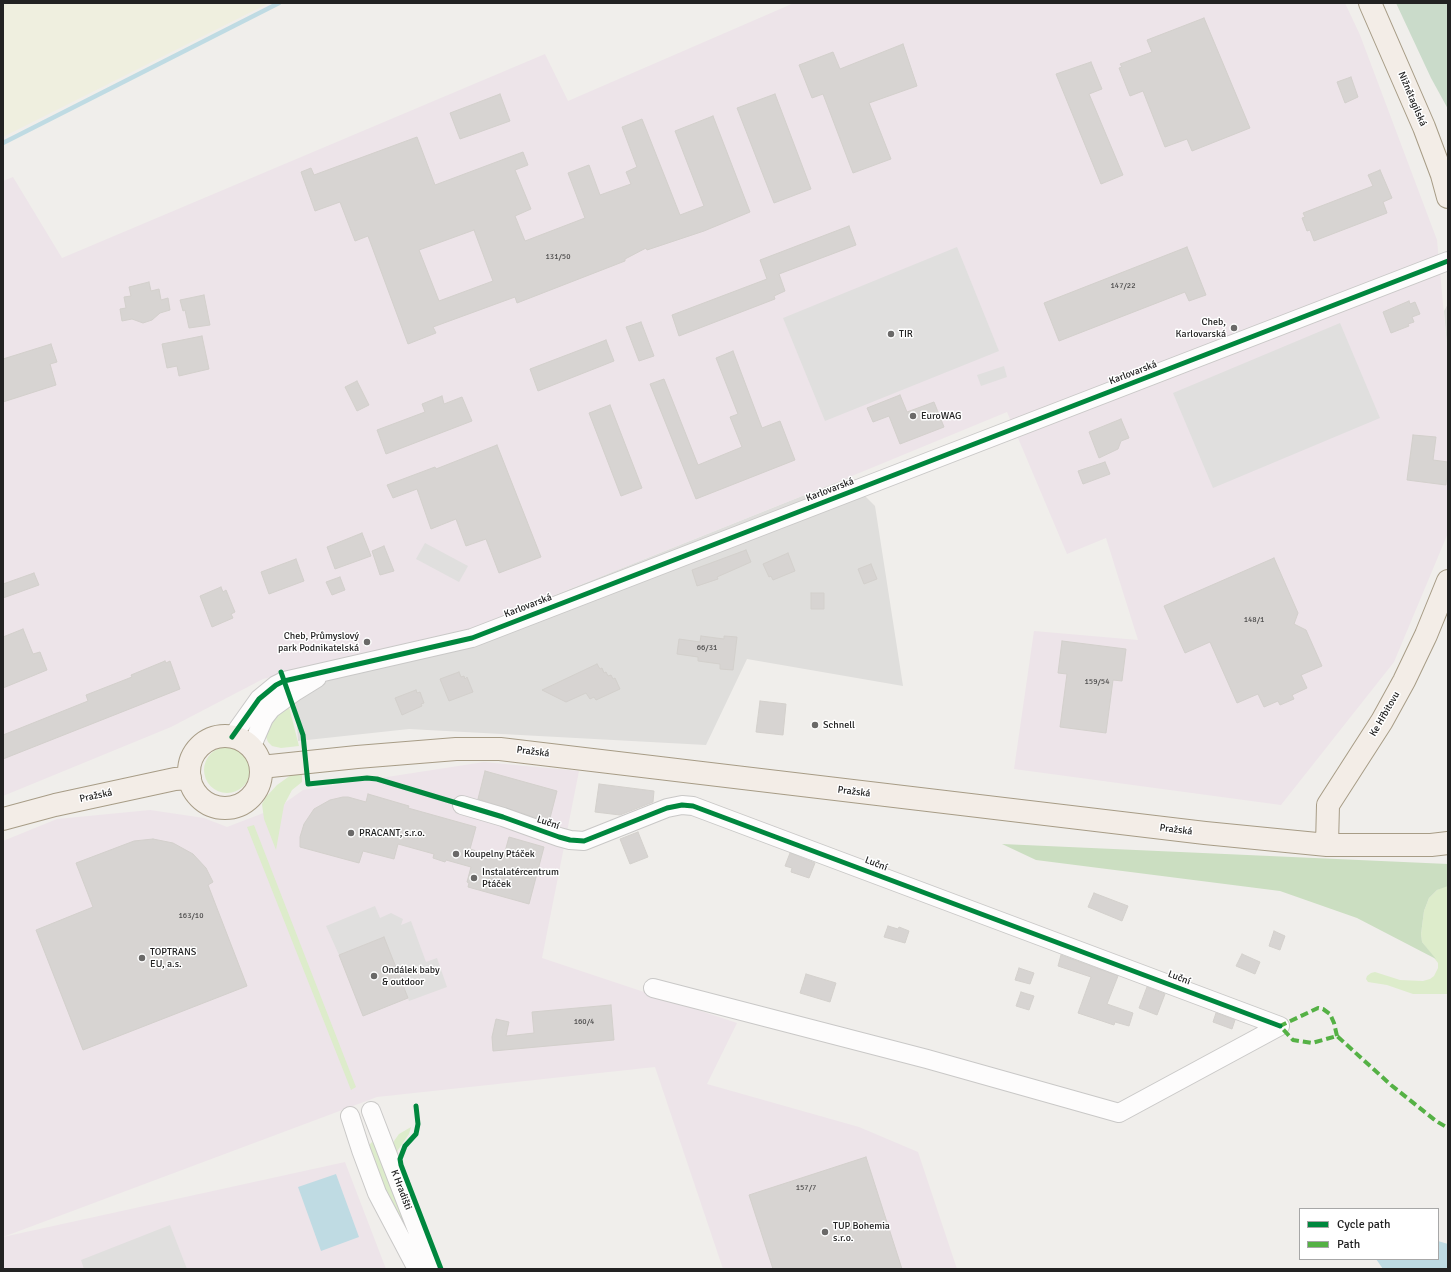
<!DOCTYPE html>
<html>
<head>
<meta charset="utf-8">
<style>
  body { margin:0 }
  #map { position:relative; width:1451px; height:1272px; overflow:hidden; background:#f0eeeb; font-family:Signika,sans-serif }
  canvas { display:block }
  .frame { position:absolute; inset:0; border:4px solid #222; pointer-events:none }
  .legend { position:absolute; left:1299px; top:1208px; width:140px; height:52px; box-sizing:border-box; background:#fff; border:1px solid #a7a7a7; margin:0; padding:5px 7px; list-style:none; font-size:12px; color:#222 }
  .legend li { display:flex; align-items:center; gap:8px; height:20px }
  .legend b { width:20px; border:1px solid #a7a7a7 }
</style>
</head>
<body>
<div id="map">
<canvas width="1451" height="1272"></canvas>
<div class="frame"></div>
<ul class="legend">
<li><b style="height:5px;background:#00873e"></b>Cycle path</li>
<li><b style="height:5px;background:#55b145"></b>Path</li>
</ul>
</div>
<script>
const context = document.querySelector('canvas').getContext('2d');
context.lineJoin = 'round';
function fillPath(path, color) {
  context.fillStyle = color;
  context.fill(path, 'evenodd');
}
function poly(rows) {
  const path = new Path2D();
  for (const r of rows) {
    if (r.length === 3) {
      path.moveTo(r[0] + r[2], r[1]);
      path.arc(r[0], r[1], r[2], 0, 2 * Math.PI);
      continue;
    }
    path.moveTo(r[0], r[1]);
    for (let i = 2; i < r.length; i += 2) path.lineTo(r[i], r[i + 1]);
  }
  return path;
}
function strokePath(path, color, width, dash) {
  context.strokeStyle = color;
  context.lineWidth = width;
  context.lineCap = dash ? 'butt' : 'round';
  context.setLineDash(dash || []);
  context.stroke(path);
}
function drawText(font, color, halo, rows, align = 'center') {
  context.font = font + ' Signika,sans-serif';
  context.lineWidth = 3;
  context.setLineDash([]);
  context.textBaseline = 'middle';
  context.strokeStyle = halo;
  context.fillStyle = color;
  for (const [text, x, y, turn = 0] of rows) {
    context.save();
    context.translate(x, y);
    context.rotate((+turn || 0) * Math.PI / 180);
    context.textAlign = isNaN(turn) ? turn : align;
    if (halo) context.strokeText(text, 0, 0);
    context.fillText(text, 0, 0);
    context.restore();
  }
}
fillPath(poly([
  [1448,304,1448,357,1444,311],
  [847,478,875,506,903,686,747,659,706,745,409,729,298,741,296,706,285,675,475,627]
]), '#dfdedc');
fillPath(poly([
  [794,3,1345,3,1360,35,1437,240,1448,357,1448,533,1394,662,1281,805,1014,769,1034,631,1138,640,1106,538,1067,554,1007,412,847,478,475,627,263,679,171,727,3,796,3,181,13,177,62,258,545,54,568,101],
  [484,762,579,771,542,958,737,1023,707,1084,859,1127,918,1152,957,1269,723,1269,655,1067,377,1097,3,1237,345,1162,386,1269,3,1269,3,841,57,819,150,810,204,818,227,827,279,807,303,790]
]), '#ede4e9');
fillPath(poly([
  [3,3,269,3,3,137]
]), '#efefdf');
fillPath(poly([
  [288,703,299,746,281,748,272,746,268,742,266,737,266,730,269,723],
  [227,770,23],
  [302,773,302,782,292,790,284,805,276,850,264,819,262,804,266,797,277,785,291,775],
  [254,825,356,1087,351,1090,247,827],
  [1445,886,1448,886,1448,994,1413,994,1387,985,1368,982,1366,979,1367,976,1371,973,1375,972,1400,980,1423,981,1430,979,1434,976,1438,968,1438,963,1422,942,1421,934,1424,911,1429,898,1437,890],
  [411,1127,409,1134,398,1150,395,1156,392,1150,394,1141,399,1134],
  [372,1142,376,1143,421,1260,419,1264,366,1148]
]), '#ddeccb');
fillPath(poly([
  [1002,844,1448,864,1448,886,1437,890,1429,898,1424,911,1421,934,1422,942,1436,959,1357,918,1280,891,1036,860]
]), '#cbdec1');
fillPath(poly([
  [1396,3,1448,3,1448,109,1431,78]
]), '#cadbca');
fillPath(poly([
  [957,247,999,351,825,421,783,318],
  [1340,323,1380,418,1213,488,1173,393],
  [1004,366,1007,377,981,386,977,375],
  [425,543,468,566,459,582,416,559],
  [375,906,380,918,391,913,403,919,401,925,411,921,426,962,437,958,447,987,409,1001,384,937,339,955,326,926],
  [170,1225,187,1269,84,1269,81,1260]
]), '#e0dfde');
fillPath(poly([
  [336,1174,359,1237,321,1251,298,1187],
  [1438,1241,1448,1244,1448,1269,1383,1269,1376,1259,1438,1259]
]), '#bfdbe3');
strokePath(poly([
  [3,143,279,3]
]), '#bfdbe3', 4.5);
const building = poly([
  [1204,18,1250,128,1192,151,1187,139,1165,147,1143,91,1130,96,1119,68,1122,67,1120,64,1152,52,1147,40,1204,18],
  [903,44,917,86,869,103,891,159,853,173,823,94,812,98,799,65,833,52,840,69,903,44],
  [1091,62,1102,89,1089,94,1123,175,1101,184,1056,74,1091,62],
  [1351,77,1358,97,1345,103,1337,82,1351,77],
  [500,94,510,121,460,139,450,113,500,94],
  [775,94,811,189,774,203,737,108,775,94],
  [713,116,750,212,704,231,647,250,646,248,625,259,625,261,517,303,515,297,433,327,436,333,408,344,368,236,355,241,340,202,315,211,301,172,311,168,314,175,417,137,435,185,523,152,528,165,515,170,531,209,515,216,525,241,585,218,568,173,589,165,600,195,631,184,626,172,637,167,622,127,642,119,680,215,704,206,675,131,713,116],
  [474,230,493,281,439,301,419,250,474,230],
  [1380,170,1392,198,1383,202,1387,213,1314,241,1310,230,1307,231,1302,218,1305,217,1303,213,1373,186,1368,175,1380,170],
  [849,226,856,245,779,274,785,291,774,296,775,299,679,336,672,315,767,279,760,260,849,226],
  [1187,247,1206,295,1189,301,1185,292,1059,341,1044,303,1187,247],
  [149,282,151,291,159,289,161,300,168,298,170,310,160,313,152,320,143,323,132,319,122,321,120,309,126,308,124,297,131,296,129,287,149,282],
  [204,295,210,325,189,328,185,310,183,311,180,300,204,295],
  [1409,301,1410,304,1415,302,1420,314,1412,317,1414,322,1408,324,1409,326,1391,333,1383,312,1409,301],
  [641,322,654,356,639,361,626,327,641,322],
  [202,336,209,369,179,376,177,366,167,368,162,344,202,336],
  [606,340,614,361,538,391,530,369,606,340],
  [51,344,57,362,50,364,56,385,3,402,3,359,51,344],
  [733,351,762,428,780,421,795,460,696,499,650,384,664,379,698,465,742,447,730,417,738,414,716,358,733,351],
  [357,381,369,405,357,411,345,387,357,381],
  [900,395,907,412,934,402,944,427,900,444,889,416,873,422,867,408,900,395],
  [442,396,444,404,462,397,472,421,386,454,377,430,425,412,422,404,442,396],
  [610,405,642,488,621,496,589,413,610,405],
  [1121,419,1129,438,1121,441,1118,449,1099,458,1089,432,1121,419],
  [1413,435,1436,437,1433,460,1448,462,1446,485,1407,480,1413,435],
  [497,445,541,557,499,573,486,539,466,546,456,519,431,529,417,489,393,498,387,485,435,467,436,469,497,445],
  [1105,462,1110,474,1083,484,1078,471,1105,462],
  [362,533,371,556,335,569,327,547,362,533],
  [384,546,394,571,380,575,372,551,384,546],
  [746,550,751,562,717,577,718,579,697,586,692,570,746,550],
  [788,553,795,571,773,580,771,576,769,577,763,564,788,553],
  [1274,558,1298,613,1294,624,1306,630,1322,666,1301,675,1307,688,1292,695,1294,699,1280,705,1278,701,1264,707,1258,694,1237,703,1210,642,1185,653,1164,606,1274,558],
  [296,559,304,581,269,594,261,572,296,559],
  [871,564,877,579,864,584,858,569,871,564],
  [34,573,39,585,3,598,3,584,34,573],
  [340,577,345,590,332,595,326,582,340,577],
  [221,587,223,592,226,590,235,612,231,614,233,618,212,627,200,596,221,587],
  [811,593,824,593,824,609,811,609,811,593],
  [23,629,33,654,40,652,47,670,3,688,3,637,23,629],
  [701,636,724,639,724,636,737,637,733,670,720,669,720,664,698,661,698,657,677,654,679,639,700,642,701,636],
  [1062,641,1126,649,1122,681,1113,680,1106,733,1060,727,1067,674,1058,673,1062,641],
  [165,661,166,663,170,661,180,689,3,759,3,735,88,701,86,695,132,677,131,675,165,661],
  [597,664,600,669,602,668,604,673,606,672,608,676,611,675,613,679,615,678,620,689,596,700,594,697,590,699,586,693,566,702,542,690,597,664],
  [459,672,461,677,464,676,465,679,467,677,473,692,449,701,440,679,459,672],
  [416,690,417,693,420,692,424,703,421,704,422,706,402,715,395,698,416,690],
  [760,701,786,704,783,735,756,732,760,701],
  [485,771,557,791,549,822,478,799,485,771],
  [599,784,654,791,653,802,620,815,595,812,599,784],
  [368,794,409,806,408,808,476,827,470,849,503,859,509,837,544,847,529,904,468,887,469,883,467,882,471,867,446,860,445,862,433,858,434,854,398,844,394,859,363,851,359,863,300,847,300,837,304,824,314,809,330,800,343,797,348,797,366,802,368,794],
  [638,832,648,857,630,864,620,839,638,832],
  [153,839,173,843,193,854,206,868,213,882,208,885,247,986,83,1050,36,930,93,907,76,863,134,841,153,839],
  [790,853,815,863,809,878,791,872,792,868,785,866,790,853],
  [1094,893,1128,906,1122,921,1088,907,1094,893],
  [888,926,898,929,899,927,909,931,905,943,884,937,888,926],
  [1274,931,1285,936,1280,950,1269,946,1274,931],
  [384,937,408,998,363,1016,339,955,384,937],
  [1242,954,1260,962,1255,974,1236,966,1242,954],
  [1061,955,1118,976,1107,1004,1133,1013,1129,1026,1115,1022,1114,1025,1078,1013,1091,977,1058,966,1061,955],
  [1019,968,1034,973,1030,984,1015,980,1019,968],
  [806,974,836,983,830,1002,800,993,806,974],
  [1147,987,1165,994,1157,1015,1139,1008,1147,987],
  [1021,992,1034,996,1029,1010,1016,1006,1021,992],
  [611,1005,614,1040,493,1051,492,1037,496,1019,509,1022,506,1036,534,1033,532,1012,611,1005],
  [1216,1013,1235,1020,1232,1029,1213,1022,1216,1013],
  [866,1157,902,1269,773,1269,749,1195,866,1157]
]);
fillPath(building, '#d7d4d2');
strokePath(building, '#d3d0cc', 1);
const minor = poly([
  [232,737,259,699,276,685,284,681,472,638,1448,261],
  [251,748,264,718,271,709,296,691,317,678],
  [462,805,503,817,559,837,570,840,584,841,667,808,682,805,693,806,1280,1026],
  [653,988,927,1059,1119,1113,1280,1026],
  [371,1111,432,1269],
  [350,1116,361,1150,377,1193,417,1269]
]);
const major = poly([
  [1370,3,1424,127,1442,175,1448,197],
  [225,772,36],
  [261,767,357,757,456,749,500,749,1205,833,1327,845,1431,845,1448,843],
  [3,819,55,805,175,779,190,778],
  [1327,845,1328,805,1382,721,1404,681,1426,635,1448,581]
]);
strokePath(minor, '#c9c8c7', 20);
strokePath(major, '#a79c86', 24);
strokePath(minor, '#fdfcfc', 18);
strokePath(major, '#f3ede7', 22);
strokePath(poly([
  [1337,1036,1334,1023,1330,1014,1323,1009,1318,1008,1280,1026,1293,1040,1312,1043,1337,1036,1391,1085,1436,1121,1448,1128]
]), '#55b145', 4, [8, 4]);
strokePath(poly([
  [281,672,303,735,308,784,367,778,377,779,503,817,559,837,570,840,584,841,667,808,682,805,693,806,1280,1026],
  [232,737,259,699,276,685,284,681,472,638,1448,261],
  [416,1106,418,1124,416,1134,405,1146,400,1159,401,1165,441,1269]
]), '#00873e', 5);
for (const [x, y, r, color] of [
  [1234,328,4,"#6a6968"],
  [891,334,4,"#6a6968"],
  [913,416,4,"#6a6968"],
  [367,642,4,"#6a6968"],
  [815,725,4,"#6a6968"],
  [351,833,4,"#6a6968"],
  [456,854,4,"#6a6968"],
  [474,878,4,"#6a6968"],
  [142,958,4,"#6a6968"],
  [374,976,4,"#6a6968"],
  [825,1232,4,"#6a6968"]
]) {
  const dot = new Path2D();
  dot.arc(x, y, r, 0, 2 * Math.PI);
  context.fillStyle = color;
  context.fill(dot);
  strokePath(dot, '#fff', 1.5);
}
drawText('8px', '#4f4e4e', null, [
  ["131/50",558,257],
  ["147/22",1123,286],
  ["148/1",1254,620],
  ["66/31",707,648],
  ["159/54",1097,682],
  ["163/10",191,916],
  ["160/4",584,1022],
  ["157/7",806,1188]
]);
drawText('10px', '#222', '#fff', [
  ["Nižnětagilská",1412,99,67],
  ["Karlovarská",1133,373,-21],
  ["Karlovarská",830,490,-21],
  ["Karlovarská",528,606,-21],
  ["Ke Hřbitovu",1385,714,-60],
  ["Pražská",533,752,7],
  ["Pražská",854,792,7],
  ["Pražská",96,796,-12],
  ["Luční",548,823,19],
  ["Pražská",1176,830,7],
  ["Luční",876,864,21],
  ["Luční",1179,978,21],
  ["K Hradišti",401,1190,69]
]);
drawText('10px', '#222', '#fff', [
  ["Cheb,",1226,322,"right"],
  ["Karlovarská",1226,334,"right"],
  ["TIR",899,334],
  ["EuroWAG",921,416],
  ["Cheb, Průmyslový",359,636,"right"],
  ["park Podnikatelská",359,648,"right"],
  ["Schnell",823,725],
  ["PRACANT, s.r.o.",359,833],
  ["Koupelny Ptáček",464,854],
  ["Instalatércentrum",482,872],
  ["Ptáček",482,884],
  ["TOPTRANS",150,952],
  ["EU, a.s.",150,964],
  ["Ondálek baby",382,970],
  ["& outdoor",382,982],
  ["TUP Bohemia",833,1226],
  ["s.r.o.",833,1238]
], 'left');
</script>
</body>
</html>
